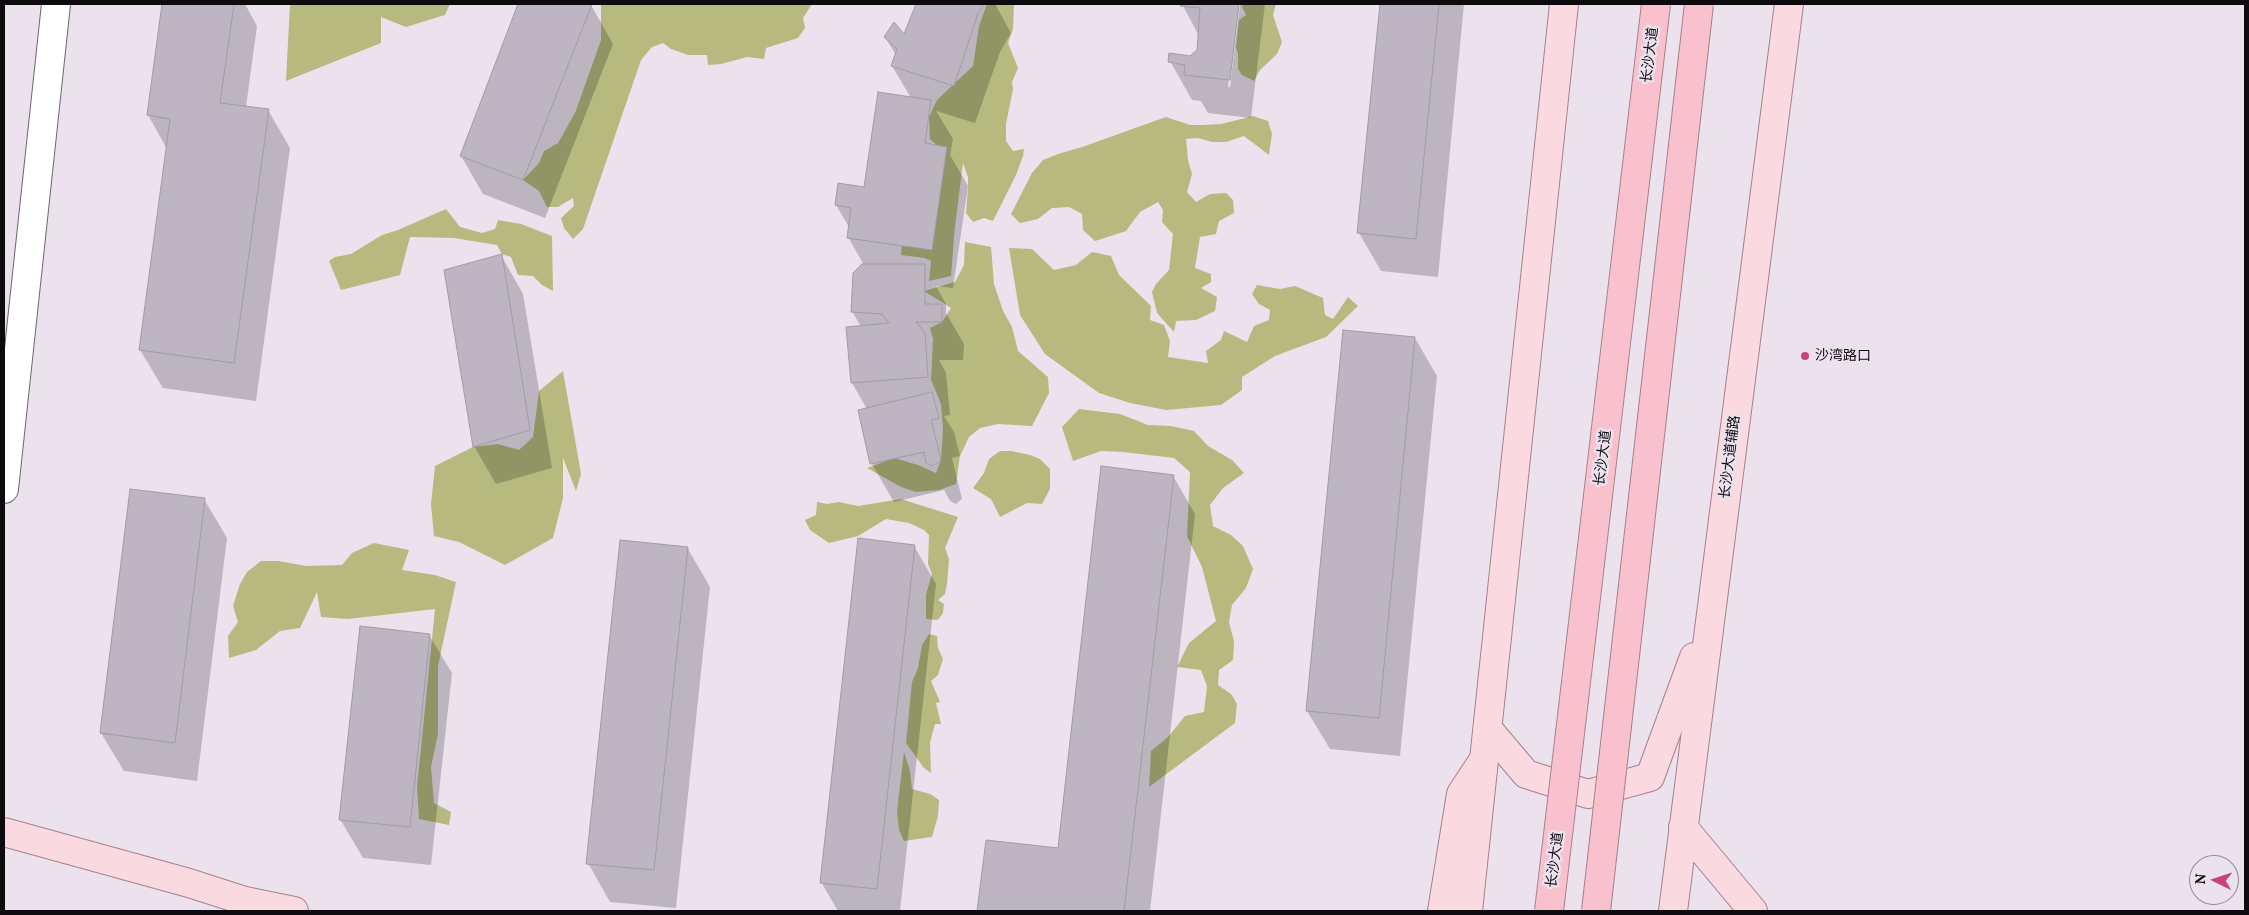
<!DOCTYPE html>
<html>
<head>
<meta charset="utf-8">
<style>
  body { margin:0 }
  #map { position:relative; width:2249px; height:915px; overflow:hidden; background:#ebe2ee; font-family:Lora,serif }
  canvas { display:block }
  .frame { position:absolute; inset:0; border:5px solid #0e0b0f; pointer-events:none }
  .north { position:absolute; left:2189px; top:855px; width:50px; height:50px; box-sizing:border-box; background:#ebe2ee; border:1px solid #938c95; border-radius:50%; rotate:274deg; font-size:14px; font-weight:700; line-height:20px; text-align:center; color:#0e0b0f }
  .north::after { content:''; display:block; margin:auto; width:18px; height:22px; background:#ca427d; clip-path:polygon(50% 0,100% 100%,50% 72%,0 100%) }
</style>
</head>
<body>
<div id="map">
<canvas width="2249" height="915"></canvas>
<div class="frame"></div>
<div class="north">N</div>
</div>
<script>
const context = document.querySelector('canvas').getContext('2d');
context.lineJoin = 'round';
function fillPath(path, color) {
  context.fillStyle = color;
  context.fill(path, 'evenodd');
}
function poly(rows) {
  const path = new Path2D();
  for (const r of rows) {
    path.moveTo(r[0], r[1]);
    for (let i = 2; i < r.length; i += 2) path.lineTo(r[i], r[i + 1]);
  }
  return path;
}
function strokePath(path, color, width, dash) {
  context.strokeStyle = color;
  context.lineWidth = width;
  context.lineCap = dash ? 'butt' : 'round';
  context.setLineDash(dash || []);
  context.stroke(path);
}
function drawText(font, color, halo, rows, align = 'center') {
  context.font = font + ' Lora,"Noto Sans SC",serif';
  context.lineWidth = 5;
  context.setLineDash([]);
  context.textBaseline = 'middle';
  context.strokeStyle = halo;
  context.fillStyle = color;
  for (const [text, x, y, turn = 0] of rows) {
    context.save();
    context.translate(x, y);
    context.rotate((+turn || 0) * Math.PI / 180);
    context.textAlign = isNaN(turn) ? turn : align;
    if (halo) context.strokeText(text, 0, 0);
    context.fillText(text, 0, 0);
    context.restore();
  }
}
fillPath(poly([
  [290,4,450,4,445,15,406,27,381,17,381,43,286,81],
  [601,4,812,4,803,18,805,28,798,38,766,48,764,59,747,57,721,64,708,65,707,55,688,55,671,49,663,43,652,47,641,60,583,229,573,239,564,228,561,218,574,206,573,198,558,207,547,207,539,191,523,180,539,163,544,151,558,143,575,113,601,40],
  [987,4,1014,4,1013,29,1008,43,1018,68,1012,82,1013,89,1006,124,1006,141,1013,151,1024,149,1023,156,1016,175,993,221,984,218,973,222,966,213,968,188,968,177,963,163,955,226,951,276,929,281,931,261,925,258,901,255,902,244,939,147,930,139,929,117,937,100,973,66,979,26],
  [1243,4,1276,4,1273,15,1282,42,1277,54,1260,70,1254,81,1242,75,1238,69,1238,54,1236,47,1239,20,1246,15,1242,7],
  [1253,116,1268,121,1272,134,1269,155,1244,136,1226,142,1212,142,1198,138,1186,139,1188,160,1192,174,1187,192,1196,202,1210,194,1226,193,1233,200,1234,213,1219,221,1216,234,1200,237,1195,268,1211,274,1211,282,1201,288,1217,297,1215,311,1196,320,1176,321,1174,332,1157,313,1152,292,1156,284,1169,270,1173,234,1162,222,1163,210,1158,202,1140,212,1126,231,1095,241,1083,230,1082,214,1069,207,1052,208,1038,219,1020,223,1011,214,1032,173,1043,160,1061,153,1082,147,1166,117,1190,125,1203,125,1221,124],
  [446,209,460,227,482,233,495,229,498,220,521,224,552,236,553,291,542,285,533,276,518,275,511,257,502,254,497,245,454,238,410,237,400,275,341,290,329,261,335,257,351,254,382,235,398,230],
  [965,242,991,247,994,284,1003,311,1012,327,1018,351,1048,377,1049,393,1032,426,998,424,980,428,969,437,960,456,956,484,939,490,916,492,901,487,867,468,894,458,918,465,936,473,941,460,943,428,941,404,931,380,933,339,930,328,942,322,951,308,924,291,955,282,964,265],
  [1009,248,1032,249,1054,270,1076,265,1092,252,1111,256,1119,275,1151,306,1150,320,1164,325,1170,341,1168,357,1208,363,1206,351,1221,340,1224,331,1247,342,1254,326,1269,320,1270,310,1259,304,1252,294,1257,285,1280,289,1295,286,1323,298,1325,315,1333,319,1348,297,1358,306,1326,337,1275,356,1242,377,1242,390,1221,405,1166,410,1130,403,1099,393,1045,354,1020,315],
  [563,371,581,474,576,491,563,458,563,498,553,538,505,565,459,542,434,536,431,504,435,466,473,447,498,444,519,450,533,437,539,391],
  [1079,409,1120,414,1148,425,1171,426,1194,431,1208,446,1232,460,1244,473,1223,488,1210,505,1213,526,1231,535,1243,546,1253,569,1246,588,1232,605,1229,622,1234,641,1233,660,1219,670,1218,685,1231,694,1237,704,1235,723,1149,787,1151,751,1168,737,1185,716,1204,712,1207,686,1201,670,1177,667,1189,643,1216,621,1202,567,1187,536,1190,472,1174,458,1123,452,1101,451,1073,461,1062,427],
  [1000,451,1011,451,1030,455,1040,459,1050,469,1050,489,1042,504,1027,503,1000,517,991,499,973,488,984,473,989,459],
  [901,499,958,517,945,548,949,559,947,584,945,594,938,600,944,604,943,613,938,620,926,619,926,595,932,574,928,564,929,535,924,530,909,523,886,519,858,536,829,543,810,530,805,520,816,515,817,502,827,504,839,502,858,506],
  [374,543,409,550,402,570,435,575,456,582,438,666,438,734,431,767,434,803,451,812,449,825,419,819,417,787,435,609,348,619,321,617,317,592,300,628,280,631,256,650,229,658,228,636,238,622,233,606,240,584,247,572,261,561,278,561,306,566,342,565,352,553],
  [929,634,937,636,938,648,943,659,938,675,931,681,940,702,936,703,941,724,935,724,930,742,931,773,924,768,906,743,912,682,918,668,922,645],
  [904,752,910,771,912,789,930,794,939,800,938,816,932,837,904,841,899,830,897,811]
]), '#b6ba7e');
fillPath(poly([
  [163,4,245,4,257,26,246,107,268,110,290,148,256,401,163,388,140,350,167,149,148,115],
  [520,4,591,5,613,44,545,218,483,194,461,156],
  [917,4,995,4,1011,33,1000,52,975,123,936,111,953,139,950,155,968,186,953,288,936,286,946,304,946,313,964,344,963,360,939,360,946,373,950,415,944,416,954,432,960,456,952,458,962,499,956,504,950,501,944,490,894,502,872,464,859,411,867,409,852,383,861,327,852,311,864,265,848,237,849,227,836,205,865,188,911,98,892,66,896,55,885,37,904,36],
  [1182,4,1238,4,1228,87,1230,87,1240,4,1265,4,1251,118,1208,113,1201,101,1192,100,1170,61,1191,57,1198,50,1199,36],
  [1381,4,1464,4,1438,277,1381,271,1359,233],
  [501,255,523,294,552,468,496,484,474,446],
  [1415,338,1437,376,1400,756,1330,749,1307,711],
  [1173,476,1195,514,1150,911,979,911,987,841,1059,850],
  [204,499,227,538,197,781,124,771,101,733],
  [914,546,936,584,900,911,838,911,821,882],
  [688,549,710,587,676,908,610,902,588,863],
  [429,635,452,673,431,865,363,858,340,819]
]), '#0003');
const building = poly([
  [162,4,234,4,220,103,269,109,234,363,139,350,170,119,147,115,162,4],
  [518,4,592,4,523,180,460,156,518,4],
  [916,4,984,4,978,13,954,86,891,66,897,49,884,37,894,22,904,34,916,4],
  [1181,4,1239,4,1230,80,1184,75,1185,65,1168,62,1169,53,1190,56,1197,50,1200,8,1180,6,1181,4],
  [1380,4,1439,4,1416,239,1357,233,1380,4],
  [878,92,931,100,925,143,947,147,932,250,847,238,851,208,835,205,838,183,864,187,878,92],
  [502,254,530,430,473,447,444,270,502,254],
  [862,264,925,264,925,304,942,304,942,322,916,322,925,333,928,377,851,383,846,327,889,323,882,314,851,312,853,273,862,264],
  [1343,330,1415,337,1379,718,1306,711,1343,330],
  [932,392,939,418,931,420,941,460,933,466,926,463,924,452,870,464,858,410,932,392],
  [1101,466,1174,475,1124,911,977,911,986,840,1058,848,1101,466],
  [130,489,205,498,175,743,100,733,130,489],
  [858,538,915,545,877,889,820,883,858,538],
  [620,540,688,547,654,870,586,864,620,540],
  [360,626,430,634,410,827,339,820,360,626]
]);
fillPath(building, '#bdb6c2');
strokePath(building, '#a19aa6', 1);
const minor = poly([
  [4,489,56,4]
]);
const major = poly([
  [1488,729,1526,774,1588,794,1650,777,1694,657],
  [1683,827,1753,911],
  [4,832,189,883,245,901,294,911],
  [1442,911,1461,794,1482,762],
  [1468,911,1564,4],
  [1673,911,1789,4]
]);
strokePath(minor, '#6d6570', 30);
strokePath(major, '#a7818a', 30);
strokePath(minor, '#fff', 28);
strokePath(major, '#fbd9e1', 28);
const highwayBridge = poly([
  [1549,911,1656,4],
  [1596,911,1699,4]
]);
strokePath(highwayBridge, '#a7818a', 30, []);
strokePath(highwayBridge, '#f9c0cd', 28);
for (const [x, y, r, color] of [
  [1805,356,5,"#ca427d"]
]) {
  const dot = new Path2D();
  dot.arc(x, y, r, 0, 2 * Math.PI);
  context.fillStyle = color;
  context.fill(dot);
  strokePath(dot, '#ebe2ee', 2);
}
drawText('14px', '#0e0b0f', '#ebe2ee', [
  ["长沙大道",1650,55,-83],
  ["长沙大道辅路",1730,457,-83],
  ["长沙大道",1603,458,-83],
  ["长沙大道",1555,860,-83]
]);
drawText('14px', '#0e0b0f', '#ebe2ee', [
  ["沙湾路口",1815,356]
], 'left');
</script>
</body>
</html>
